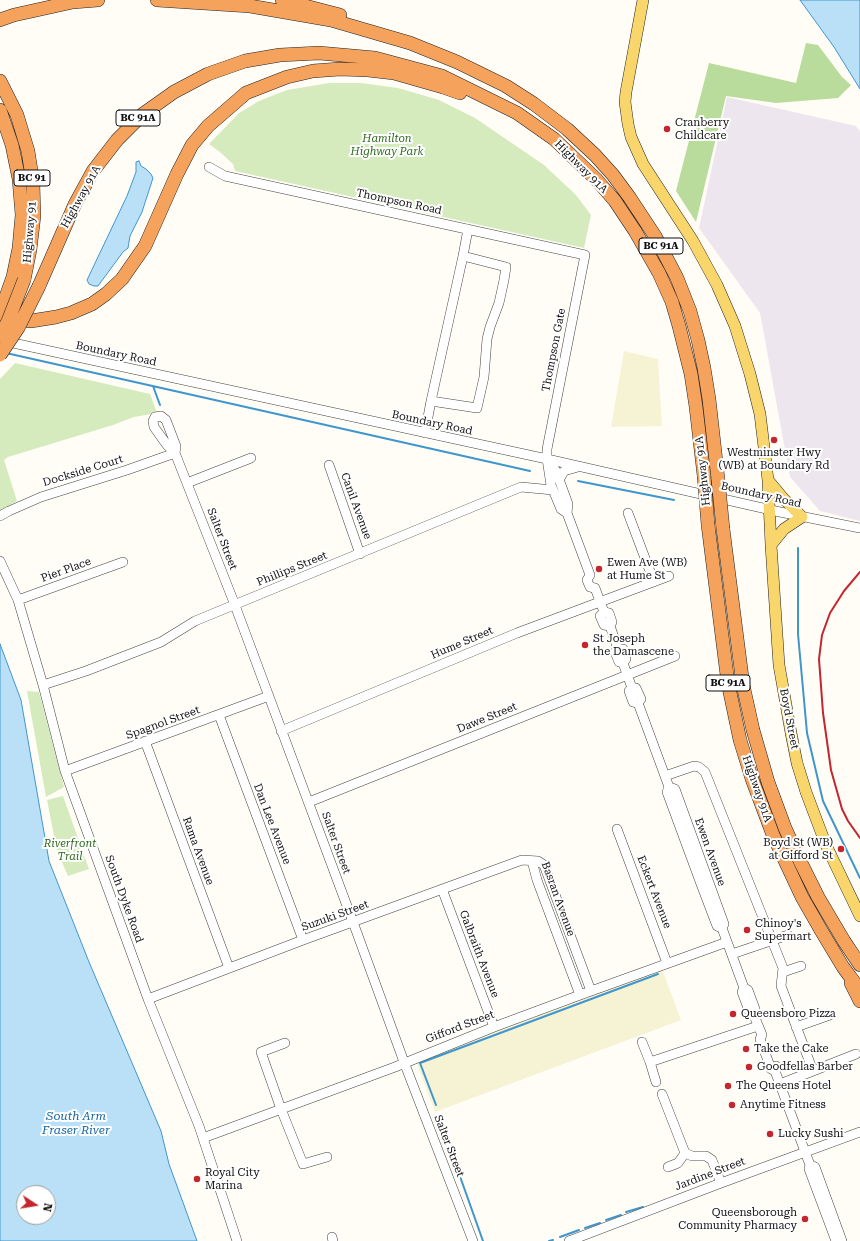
<!DOCTYPE html>
<html>
<head>
<meta charset="utf-8">
<style>
  body { margin:0 }
  #map { position:relative; width:860px; height:1241px; overflow:hidden; background:#fffdf5; font-family:"Roboto Serif",serif }
  canvas { display:block }
  .north { position:absolute; left:16px; top:1185px; width:40px; height:40px; box-sizing:border-box; background:#fff; border:1px solid #a0a0a0; border-radius:50%; rotate:102deg; font-size:11px; font-weight:700; line-height:16px; text-align:center; color:#111 }
  .north::after { content:''; display:block; margin:auto; width:14px; height:18px; background:#c4262e; clip-path:polygon(50% 0,100% 100%,50% 72%,0 100%) }
</style>
</head>
<body>
<div id="map">
<canvas width="860" height="1241"></canvas>
<div class="north">N</div>
</div>
<script>
const context = document.querySelector('canvas').getContext('2d');
context.lineJoin = 'round';
function fillPath(path, color) {
  context.fillStyle = color;
  context.fill(path, 'evenodd');
}
function poly(rows) {
  const path = new Path2D();
  for (const r of rows) {
    path.moveTo(r[0], r[1]);
    for (let i = 2; i < r.length; i += 2) path.lineTo(r[i], r[i + 1]);
  }
  return path;
}
function strokePath(path, color, width, dash) {
  context.strokeStyle = color;
  context.lineWidth = width;
  context.lineCap = dash ? 'butt' : 'round';
  context.setLineDash(dash || []);
  context.stroke(path);
}
function drawText(font, color, halo, rows, align = 'center') {
  context.font = font + ' "Roboto Serif",serif';
  context.lineWidth = 4;
  context.setLineDash([]);
  context.textBaseline = 'middle';
  context.strokeStyle = halo;
  context.fillStyle = color;
  for (const [text, x, y, turn = 0] of rows) {
    context.save();
    context.translate(x, y);
    context.rotate((+turn || 0) * Math.PI / 180);
    context.textAlign = isNaN(turn) ? turn : align;
    if (halo) context.strokeText(text, 0, 0);
    context.fillText(text, 0, 0);
    context.restore();
  }
}
fillPath(poly([
  [727,97,856,126,860,131,860,521,820,511,790,477,760,313,699,228]
]), '#eee6ef');
fillPath(poly([
  [624,351,658,359,662,426,611,427],
  [662,969,681,1020,435,1112,416,1061]
]), '#f6f3d4');
fillPath(poly([
  [329,83,361,83,398,88,439,100,475,118,544,165,576,195,591,215,584,248,235,171,233,164,221,153,209,144,239,113,259,101,287,90],
  [15,363,150,394,157,413,134,417,113,425,8,457,4,460,17,501,0,511,0,379],
  [27,691,39,692,64,787,46,797],
  [63,796,89,869,68,876,57,851,47,800]
]), '#d5ebbd');
fillPath(poly([
  [806,43,818,45,842,77,851,85,838,98,776,103,726,96,696,222,676,191,709,63,796,83]
]), '#b9dc9c');
const water = poly([
  [800,0,860,0,860,89,834,47,800,0],
  [139,161,141,166,146,169,151,174,153,178,142,212,130,236,128,248,123,252,98,286,94,286,89,284,87,280,127,196,136,172,136,162,139,161],
  [0,644,21,700,49,861,89,962,161,1131,169,1164,197,1241,0,1241,0,644],
  [24,1193,48,1193,48,1217,24,1217,24,1193]
]);
fillPath(water, '#b9e0f7');
strokePath(water, '#3f96cf', 1);
strokePath(poly([
  [6,353,530,471],
  [153,386,160,405],
  [578,481,674,500],
  [798,548,798,634,807,733,823,801,860,878],
  [436,1105,420,1063,658,974],
  [457,1168,483,1241],
  [626,1212,643,1207],
  [606,1220,621,1215],
  [585,1228,600,1223],
  [560,1237,579,1230],
  [549,1241,553,1240]
]), '#3f96cf', 2);
const minor = poly([
  [209,167,225,176,585,255,547,449,547,459,551,485,561,509,567,513],
  [4,341,547,459,780,512,860,528],
  [431,401,463,256],
  [425,433,431,401,477,408,484,377,487,339,490,327,499,303,504,280,506,267,463,256,468,229],
  [175,453,176,446,166,420,161,416,155,417,153,421,154,427,167,445,175,453,233,600,353,922,404,1062,473,1241],
  [549,462,556,471,568,504,567,513,590,575,587,580,590,587,595,588,604,612,609,613,612,622,610,626,618,649,615,652,619,662,623,663],
  [329,465,360,554],
  [559,480,564,471,578,467],
  [187,483,251,458],
  [628,513,654,582],
  [0,516,9,511,41,497,127,470,175,453],
  [0,561,18,600,43,685,65,771,148,999,199,1126,237,1241],
  [18,600,123,562],
  [604,612,600,616,604,625,610,626],
  [618,649,623,649,626,659,623,663,632,688,629,691,633,702,638,703,669,787,667,792,701,884,717,926,722,928,744,988,742,992,748,1008,749,1011,753,1013,762,1035,760,1039,771,1069,775,1071],
  [43,685,86,671,161,642,195,621,521,487,553,490],
  [632,688,636,688,641,699,638,703],
  [219,715,303,940],
  [281,731,517,633,669,576],
  [145,741,229,968],
  [65,771,269,696],
  [665,776,694,766,699,767,705,772,783,968,781,986,813,1071,780,1084],
  [669,787,675,789,724,924,722,928],
  [309,802,675,656],
  [617,829,667,963],
  [532,861,537,880,580,995],
  [442,889,494,1027],
  [732,954,788,935],
  [783,972,801,966],
  [744,988,748,990,755,1009,753,1013],
  [148,999,303,940,522,860,538,861,544,865,591,991],
  [796,1027,830,1015],
  [642,1042,650,1062],
  [285,1043,261,1052,281,1109,303,1164,327,1157],
  [776,1066,775,1071,810,1165,809,1169,836,1241],
  [813,1071,856,1054],
  [656,1082,650,1062,758,1026],
  [662,1094,685,1153,692,1156,706,1156,712,1160,721,1183],
  [203,1138,395,1067,494,1027,580,995,727,942],
  [810,1165,815,1167,842,1241],
  [668,1167,678,1163,685,1153],
  [332,1237,333,1241],
  [569,1241,721,1183,860,1132]
]);
const major = poly([
  [643,0,626,92,625,102,628,124,631,137,643,164,693,241,717,285,735,326,750,374,760,414,768,480,771,545,779,665,791,733,797,763,806,792,826,845,860,916],
  [768,480,783,498,802,517,784,529,771,545]
]);
const highway = poly([
  [157,0,250,6,331,20,379,34,410,43,457,62,506,86,534,104,567,129,595,155,613,175,630,198,655,236,677,278,690,311,698,340,704,368,709,399,718,479],
  [282,0,340,15],
  [0,20,14,15,73,2,98,0],
  [0,81,17,115,28,151,33,183,34,216,30,250,24,280],
  [0,110,12,145,19,179,22,215,19,248,13,277,0,313],
  [39,286,75,204,93,171,117,140,143,114,174,92,208,74,245,61,280,55,319,53,375,58,442,76,517,113,554,139,596,179,615,201,635,231,659,273,672,302,679,326,691,374,696,407,704,476],
  [0,317,19,320,31,321,56,317,71,313,92,304,106,294,122,279,145,246,177,174,192,145,208,126,246,93,287,77,313,71,340,69,368,70,394,73,443,87,460,93],
  [708,525,728,683,740,740,752,779,773,835,802,897,822,932,843,967,860,990],
  [723,529,743,685,753,730,768,782,785,828,800,861,818,897,844,941,860,965],
  [851,983,860,1001]
]);
strokePath(minor, '#444', 10);
strokePath(major, '#222', 12);
strokePath(highway, '#222', 14);
strokePath(minor, '#fff', 9);
strokePath(major, '#f9d66b', 11);
strokePath(highway, '#f5a25d', 13);
strokePath(poly([
  [860,572,844,591,830,613,822,635,819,659,823,713,831,770,842,809,848,821,860,838]
]), '#c4262e', 2);
const highwayBridge = poly([
  [0,336,8,321,24,280],
  [0,355,18,328,39,286],
  [704,476,708,525],
  [718,479,723,529]
]);
strokePath(highwayBridge, '#222', 14, []);
strokePath(highwayBridge, '#f5a25d', 13);
for (const [x, y, r, color] of [
  [667,129,4,"#c4262e"],
  [774,440,4,"#c4262e"],
  [599,569,4,"#c4262e"],
  [585,645,4,"#c4262e"],
  [841,849,4,"#c4262e"],
  [747,930,4,"#c4262e"],
  [733,1014,4,"#c4262e"],
  [746,1049,4,"#c4262e"],
  [749,1067,4,"#c4262e"],
  [728,1086,4,"#c4262e"],
  [732,1105,4,"#c4262e"],
  [770,1134,4,"#c4262e"],
  [197,1179,4,"#c4262e"],
  [805,1219,4,"#c4262e"]
]) {
  const dot = new Path2D();
  dot.arc(x, y, r, 0, 2 * Math.PI);
  context.fillStyle = color;
  context.fill(dot);
  strokePath(dot, '#fff', 1.5);
}
for (const [x, y, w] of [
  [138,118,44],
  [32,178,36],
  [661,246,44],
  [728,683,44]
]) {
  const box = new Path2D();
  box.roundRect(x - w / 2, y - 8, w, 16, 3);
  context.fillStyle = '#fff';
  context.fill(box);
  strokePath(box, '#111', 1);
}
drawText('bold 10px', '#111', null, [
  ["BC 91A",138,118],
  ["BC 91",32,178],
  ["BC 91A",661,246],
  ["BC 91A",728,683]
]);
drawText('11px', '#111', '#fff', [
  ["Cranberry",675,123],
  ["Childcare",675,136],
  ["Westminster Hwy",774,453,"center"],
  ["(WB) at Boundary Rd",774,466,"center"],
  ["Ewen Ave (WB)",607,563],
  ["at Hume St",607,576],
  ["St Joseph",593,639],
  ["the Damascene",593,652],
  ["Boyd St (WB)",833,843,"right"],
  ["at Gifford St",833,856,"right"],
  ["Chinoy's",755,924],
  ["Supermart",755,937],
  ["Queensboro Pizza",741,1014],
  ["Take the Cake",754,1049],
  ["Goodfellas Barber",757,1067],
  ["The Queens Hotel",736,1086],
  ["Anytime Fitness",740,1105],
  ["Lucky Sushi",778,1134],
  ["Royal City",205,1173],
  ["Marina",205,1186],
  ["Queensborough",797,1213,"right"],
  ["Community Pharmacy",797,1226,"right"]
], 'left');
drawText('italic 11px', '#2f6b1f', '#fff', [
  ["Hamilton",387,139],
  ["Highway Park",387,152],
  ["Riverfront",70,844],
  ["Trail",70,857]
]);
drawText('11px', '#111', '#fff', [
  ["Highway 91A",581,167,45],
  ["Highway 91A",81,197,-61],
  ["Thompson Road",399,202,12],
  ["Highway 91",30,232,-85],
  ["Thompson Gate",554,350,-79],
  ["Boundary Road",116,354,12],
  ["Boundary Road",432,423,12],
  ["Dockside Court",83,471,-17],
  ["Highway 91A",703,471,-96],
  ["Boundary Road",761,495,13],
  ["Canil Avenue",356,506,70],
  ["Salter Street",222,539,69],
  ["Phillips Street",292,569,-22],
  ["Pier Place",66,570,-20],
  ["Hume Street",462,643,-23],
  ["Dawe Street",487,718,-22],
  ["Boyd Street",789,719,79],
  ["Spagnol Street",163,723,-20],
  ["Highway 91A",757,789,71],
  ["Dan Lee Avenue",272,824,69],
  ["Salter Street",336,843,70],
  ["Rama Avenue",198,851,70],
  ["Ewen Avenue",710,852,70],
  ["Eckert Avenue",654,892,69],
  ["South Dyke Road",124,899,70],
  ["Basran Avenue",558,899,70],
  ["Suzuki Street",335,916,-20],
  ["Galbraith Avenue",479,954,69],
  ["Gifford Street",460,1027,-21],
  ["Salter Street",449,1146,69],
  ["Jardine Street",710,1174,-21]
]);
drawText('italic 12px', '#1768a6', '#fff', [
  ["South Arm",76,1116],
  ["Fraser River",76,1130]
]);
</script>
</body>
</html>
